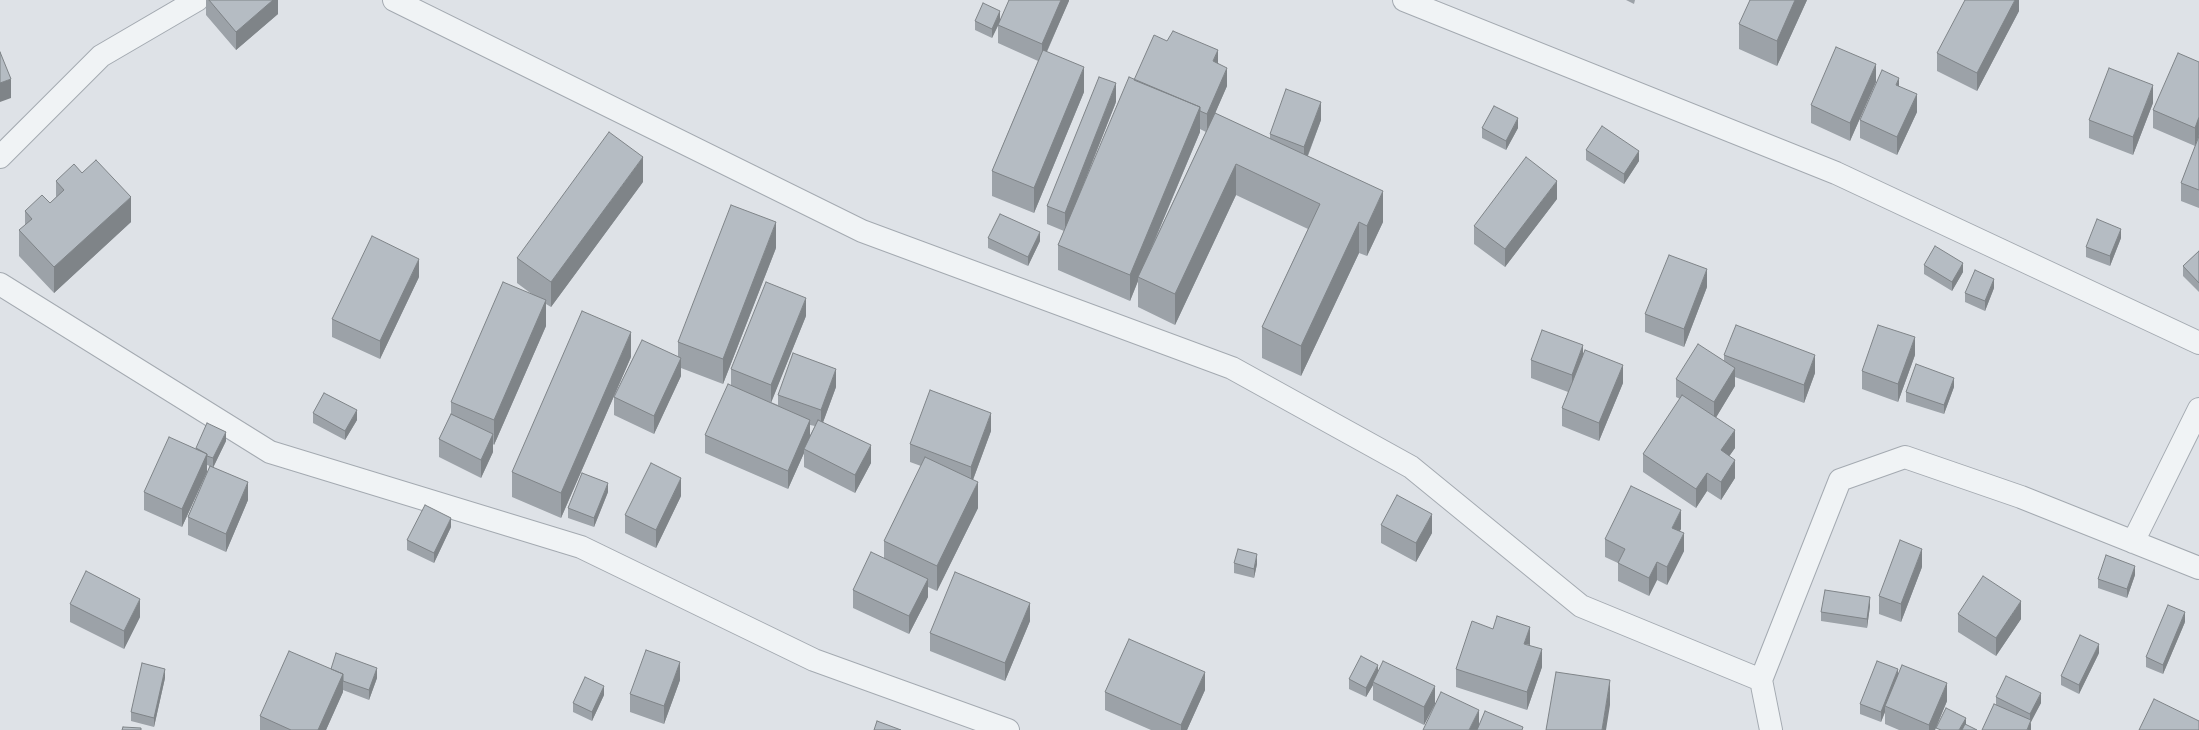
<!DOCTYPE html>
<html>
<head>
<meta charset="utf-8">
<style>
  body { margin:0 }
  canvas { display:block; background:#dee2e7 }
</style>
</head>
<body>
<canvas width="2199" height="730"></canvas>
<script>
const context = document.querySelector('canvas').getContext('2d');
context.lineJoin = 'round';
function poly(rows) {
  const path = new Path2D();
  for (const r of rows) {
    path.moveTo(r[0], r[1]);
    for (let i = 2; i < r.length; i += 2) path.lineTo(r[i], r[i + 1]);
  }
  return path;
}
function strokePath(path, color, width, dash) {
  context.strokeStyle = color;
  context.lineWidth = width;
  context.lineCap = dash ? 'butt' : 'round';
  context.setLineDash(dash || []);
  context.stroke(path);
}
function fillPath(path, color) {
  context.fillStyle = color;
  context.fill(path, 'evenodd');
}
const minor = poly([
  [394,0,862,231,1232,368,1411,467,1581,606,1761,680,1840,480,1905,457,2021,497,2199,568],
  [1404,0,1836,173,2199,343],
  [0,157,101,56,197,0],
  [0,284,270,452,581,547,814,660,1008,730],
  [2133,542,2199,409],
  [1761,680,1771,730]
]);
strokePath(minor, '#a4aab1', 24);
strokePath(minor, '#f0f3f5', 22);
fillPath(poly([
  [206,0,278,0,278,14,236,50,206,15],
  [1069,0,1047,52,1084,92,1034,213,992,196,992,171,1038,61,998,43,998,26,992,38,975,30,975,21,1000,20],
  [1626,0,1635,0,1634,4],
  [1807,0,1777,66,1739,49,1739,24],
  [2019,0,2019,11,1977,91,1937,71,1937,53],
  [2199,62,2199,135,2195,146,2153,128,2153,110],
  [1218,63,1227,86,1215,113,1270,139,1270,134,1321,120,1308,156,1383,222,1367,256,1359,253,1301,376,1262,358,1262,327,1308,229,1236,195,1175,325,1138,307,1138,281,1130,301,1058,270,1058,245,1064,231,1047,224,1047,206,1116,102,1079,196,1134,80],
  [1200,129,1206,132,1155,240,1200,132],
  [1876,82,1850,141,1811,123,1811,105],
  [1899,86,1917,112,1897,155,1860,138,1860,120],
  [2153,103,2133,155,2089,138,2089,120],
  [1482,128,1518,128,1506,150,1482,138],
  [2199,136,2199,208,2181,201,2181,183],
  [1586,150,1639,161,1624,184,1586,160],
  [56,181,131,222,54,293,19,256,19,230,25,225,25,211,50,203,56,197],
  [643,182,551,307,546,304,546,326,494,445,493,444,493,452,481,478,439,457,439,439,451,414,451,402,533,295,517,283,517,258],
  [1557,199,1505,267,1474,244,1474,226],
  [988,238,1040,241,1028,266,988,248],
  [2121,238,2110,266,2086,257,2086,247],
  [776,248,723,384,681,368,681,376,654,434,614,415,614,397,678,357,678,342],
  [2199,251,2199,292,2183,276,2183,266],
  [1924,265,1963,272,1952,291,1924,274],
  [419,277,380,359,332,337,332,319],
  [1707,287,1684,347,1645,332,1645,314],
  [1994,288,1985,311,1965,302,1965,293],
  [806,316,771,402,778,405,778,395,836,387,823,422,871,463,855,493,804,467,804,453,788,489,705,453,705,435,731,385,731,369],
  [810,425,815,426,810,435],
  [1724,355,1815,373,1804,403,1735,377,1735,386,1716,417,1735,448,1729,456,1735,478,1721,500,1707,491,1696,508,1643,472,1643,454,1680,399,1676,397,1676,379,1724,361],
  [1915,355,1898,402,1862,389,1862,371],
  [1583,356,1623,383,1599,441,1562,426,1562,408,1568,392,1531,378,1531,360],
  [631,357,561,518,512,497,512,472],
  [1954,387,1944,414,1906,402,1906,392],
  [313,413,357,420,345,440,313,423],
  [991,431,973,480,978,508,937,591,928,587,928,597,909,634,853,608,853,590,884,558,884,541,921,466,910,462,910,444],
  [226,441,213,467,248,500,226,552,188,535,188,517,210,466,207,465,207,472,182,527,144,510,144,492,196,448],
  [608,492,594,527,568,518,568,508],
  [681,496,656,548,625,533,625,515],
  [1381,525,1432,533,1416,562,1381,543],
  [451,527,434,563,407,550,407,540],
  [1681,529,1679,531,1684,551,1667,585,1657,580,1649,596,1618,581,1618,563,1605,557,1605,539],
  [1234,563,1257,564,1254,578,1234,573],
  [1922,567,1901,622,1879,614,1879,596],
  [2135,575,2127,598,2098,588,2098,579],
  [70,604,140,617,124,649,70,622],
  [1870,606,1867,628,1821,621,1821,612],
  [1958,614,2021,619,1996,656,1958,632],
  [1030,621,1005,681,930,651,930,633],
  [2185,622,2163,674,2146,667,2146,657],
  [1530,645,1542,667,1527,710,1456,687,1456,669],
  [2099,653,2079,694,2061,685,2061,676],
  [331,669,377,678,369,700,343,690,343,692,326,730,260,730,260,716],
  [1378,671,1435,704,1424,725,1373,700,1373,685,1366,697,1349,689,1349,679],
  [1898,675,1947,701,1935,730,1899,730,1885,724,1885,712,1881,722,1860,714,1860,704],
  [165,678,154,727,131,721,131,712],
  [680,680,664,724,630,712,630,694],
  [1205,690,1187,730,1151,730,1105,710,1105,692],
  [604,695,592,721,573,712,573,703],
  [1996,697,2041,703,2031,720,2031,730,1996,705]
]), '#9ca2a8');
fillPath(poly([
  [273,0,278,0,278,14,236,50,236,32],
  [1061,0,1069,0,1069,1,1042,62,1042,44],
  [1795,0,1807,0,1777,66,1777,41],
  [2015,0,2019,0,2019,11,1977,91,1977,73],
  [1000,11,1000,21,992,38,992,29],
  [1218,50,1218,69,1213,61],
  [1876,64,1876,82,1850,141,1850,123],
  [1084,67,1084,92,1034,213,1034,188],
  [1227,68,1227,86,1207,132,1207,114],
  [1899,78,1899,96,1896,85],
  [11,79,11,98,0,102,0,83],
  [1116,83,1116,102,1065,231,1065,213],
  [2153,85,2153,103,2133,155,2133,137],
  [1917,94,1917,112,1897,155,1897,137],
  [1321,102,1321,120,1304,165,1304,147],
  [1200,107,1200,132,1139,277,1138,277,1138,281,1130,301,1130,275],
  [2199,117,2199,135,2195,146,2195,128],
  [1518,118,1518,128,1506,150,1506,141],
  [1639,151,1639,161,1624,184,1624,174],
  [643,157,643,182,551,307,551,282],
  [1236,164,1236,195,1175,325,1175,294],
  [1557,181,1557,199,1505,267,1505,249],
  [1383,191,1383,222,1367,256,1367,226],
  [131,197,131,222,54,293,54,267],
  [776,222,776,248,723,384,723,359],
  [1359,222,1359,253,1301,376,1301,346],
  [2121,229,2121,238,2110,266,2110,256],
  [1040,232,1040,241,1028,266,1028,257],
  [419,259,419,277,380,359,380,341],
  [1963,263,1963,272,1952,291,1952,282],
  [1707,269,1707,287,1684,347,1684,329],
  [1994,279,1994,288,1985,311,1985,301],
  [806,298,806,316,771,403,771,385],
  [546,300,546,326,494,445,494,420],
  [631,332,631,357,561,518,561,493],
  [1915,337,1915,355,1898,402,1898,384],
  [1583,345,1583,363,1572,393,1572,375],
  [1815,355,1815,373,1804,403,1804,385],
  [681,358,681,376,654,434,654,416],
  [1623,365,1623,383,1599,441,1599,423],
  [1735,368,1735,386,1714,421,1714,402],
  [836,369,836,387,821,428,821,410],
  [1954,378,1954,387,1944,414,1944,405],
  [357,410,357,420,345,440,345,431],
  [991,413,991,431,971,485,971,467],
  [810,420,810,438,804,449,804,453,788,489,788,471],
  [1735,430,1735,448,1721,468,1721,450],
  [226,432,226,441,213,468,213,458],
  [493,434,493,452,481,478,481,460],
  [871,445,871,463,855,493,855,475],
  [207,454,207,472,182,527,182,509],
  [1735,460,1735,478,1721,500,1721,482],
  [1707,473,1707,491,1696,508,1696,489],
  [681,478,681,496,656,548,656,530],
  [248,482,248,500,226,552,226,534],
  [978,482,978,508,937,591,937,566],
  [608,483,608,492,594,527,594,518],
  [1681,510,1681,529,1672,546,1672,528],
  [1432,514,1432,533,1416,562,1416,543],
  [451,518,451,527,434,563,434,553],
  [1684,533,1684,551,1667,585,1667,567],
  [1922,549,1922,567,1901,622,1901,604],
  [1257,554,1257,564,1254,578,1254,569],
  [1657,562,1657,580,1649,596,1649,578],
  [2135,566,2135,575,2127,598,2127,589],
  [928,579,928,597,909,634,909,616],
  [1870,597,1870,606,1867,628,1867,619],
  [140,599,140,617,124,649,124,631],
  [2021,601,2021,619,1996,656,1996,638],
  [1030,603,1030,621,1005,681,1005,663],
  [2185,612,2185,622,2163,674,2163,665],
  [1530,627,1530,645,1524,644],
  [2099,644,2099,653,2079,694,2079,685],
  [1542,649,1542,667,1527,710,1527,692],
  [680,662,680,680,664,724,664,706],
  [1378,665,1378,674,1373,682,1373,685,1366,697,1366,688],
  [377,668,377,678,369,700,369,690],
  [165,669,165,678,154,727,154,718],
  [1898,669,1898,678,1885,706,1885,712,1881,722,1881,712],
  [1205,672,1205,690,1187,730,1181,730,1181,725],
  [343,674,343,692,326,730,318,730],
  [1610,680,1610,705,1606,730,1602,730],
  [1947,683,1947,701,1935,730,1929,730,1929,725],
  [604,686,604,695,592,721,592,712],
  [1435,686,1435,704,1424,725,1424,707],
  [2041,693,2041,703,2030,724,2030,714],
  [1479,710,1479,728,1478,730,1469,730],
  [1966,718,1966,727,1964,730,1959,730],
  [2031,720,2031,730,2027,730]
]), '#7f8488');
const building = poly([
  [209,0,273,0,236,32,209,0],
  [1009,0,1061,0,1042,44,998,25,1009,0],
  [1750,0,1795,0,1777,41,1739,24,1750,0],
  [1965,0,2015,0,1977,73,1937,53,1965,0],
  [983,3,1000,11,992,29,975,21,983,3],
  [1173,31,1218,50,1213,61,1227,68,1207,114,1200,111,1200,107,1134,80,1154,35,1167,41,1173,31],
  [1836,47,1876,64,1850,123,1811,105,1836,47],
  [1043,50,1084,67,1034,188,992,171,1043,50],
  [0,52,11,79,0,83,0,52],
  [2178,53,2199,62,2199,117,2195,128,2153,110,2178,53],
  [2109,68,2153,85,2133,137,2089,120,2109,68],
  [1882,70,1899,78,1896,85,1917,94,1897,137,1860,120,1882,70],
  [1099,77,1116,83,1065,213,1047,206,1099,77],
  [1129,77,1200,107,1130,275,1058,245,1129,77],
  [1286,89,1321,102,1304,147,1270,134,1286,89],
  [1494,106,1518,118,1506,141,1482,128,1494,106],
  [1215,113,1383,191,1367,226,1359,222,1301,346,1262,327,1320,204,1236,164,1175,294,1138,277,1215,113],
  [1602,126,1639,151,1624,174,1586,150,1602,126],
  [609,132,643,157,551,282,517,258,609,132],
  [2199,136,2199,190,2181,183,2199,136],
  [1526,157,1557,181,1505,249,1474,226,1526,157],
  [96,160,131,197,54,267,19,230,32,219,25,211,42,195,50,203,64,190,56,181,74,164,82,173,96,160],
  [731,205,776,222,723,359,678,342,731,205],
  [1000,214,1040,232,1028,257,988,238,1000,214],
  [2097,219,2121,229,2110,256,2086,247,2097,219],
  [372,236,419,259,380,341,332,319,372,236],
  [1935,246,1963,263,1952,282,1924,265,1935,246],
  [2199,251,2199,283,2183,266,2199,251],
  [1669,255,1707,269,1684,329,1645,314,1669,255],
  [1975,270,1994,279,1985,301,1965,293,1975,270],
  [503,282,546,300,494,420,451,402,503,282],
  [766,282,806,298,771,385,731,369,766,282],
  [582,311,631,332,561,493,512,472,582,311],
  [1736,325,1815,355,1804,385,1724,355,1736,325],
  [1878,325,1915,337,1898,384,1862,371,1878,325],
  [1542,330,1583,345,1572,375,1531,360,1542,330],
  [642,340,681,358,654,416,614,397,642,340],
  [1698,344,1735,368,1714,402,1676,379,1698,344],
  [1585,350,1623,365,1599,423,1562,408,1585,350],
  [793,353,836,369,821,410,778,395,793,353],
  [1916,364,1954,378,1944,405,1906,392,1916,364],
  [728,384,810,420,788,471,705,435,728,384],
  [930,390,991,413,971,467,910,444,930,390],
  [324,393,357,410,345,431,313,413,324,393],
  [1682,395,1735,430,1721,450,1735,460,1721,482,1707,473,1696,489,1643,454,1682,395],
  [451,414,493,434,481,460,439,439,451,414],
  [818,420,871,445,855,475,804,449,818,420],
  [207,423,226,432,213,458,207,456,207,454,196,448,207,423],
  [169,437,207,454,182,509,144,492,169,437],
  [925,457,978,482,937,566,884,541,925,457],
  [651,463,681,478,656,530,625,515,651,463],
  [210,466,248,482,226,534,188,517,210,466],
  [582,473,608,483,594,518,568,508,582,473],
  [1631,486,1681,510,1672,528,1684,533,1667,567,1657,562,1649,578,1618,563,1625,549,1605,539,1631,486],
  [1397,495,1432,514,1416,543,1381,525,1397,495],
  [425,505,451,518,434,553,407,540,425,505],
  [1900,540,1922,549,1901,604,1879,596,1900,540],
  [1238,549,1257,554,1254,569,1234,563,1238,549],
  [871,552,928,579,909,616,853,590,871,552],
  [2106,555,2135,566,2127,589,2098,579,2106,555],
  [86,571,140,599,124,631,70,604,86,571],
  [955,572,1030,603,1005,663,930,633,955,572],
  [1983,576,2021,601,1996,638,1958,614,1983,576],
  [1825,590,1870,597,1867,619,1821,612,1825,590],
  [2168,605,2185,612,2163,665,2146,657,2168,605],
  [1497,616,1530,627,1524,644,1542,649,1527,692,1456,669,1472,621,1493,629,1497,616],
  [2080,635,2099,644,2079,685,2061,676,2080,635],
  [1129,639,1205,672,1181,725,1105,692,1129,639],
  [646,650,680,662,664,706,630,694,646,650],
  [289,651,343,674,318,730,291,730,260,716,289,651],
  [336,653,377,668,369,690,343,681,343,674,331,669,336,653],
  [1361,656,1378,665,1366,688,1349,679,1361,656],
  [1383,661,1435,686,1424,707,1373,682,1383,661],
  [1877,661,1898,669,1881,712,1860,704,1877,661],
  [142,663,165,669,154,718,131,712,142,663],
  [1902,665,1947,683,1929,725,1885,706,1902,665],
  [1556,672,1610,680,1602,730,1546,730,1556,672],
  [2006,676,2041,693,2030,714,1996,697,2006,676],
  [585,677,604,686,592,712,573,703,585,677],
  [1441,692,1479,710,1469,730,1423,730,1441,692],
  [2154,699,2199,721,2199,730,2139,730,2154,699],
  [1994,704,2031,720,2027,730,1982,730,1994,704],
  [1946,708,1966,718,1959,730,1941,730,1936,728,1946,708],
  [1485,711,1523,727,1522,730,1477,730,1485,711],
  [877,721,901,730,874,730,877,721],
  [1965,724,1977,730,1962,730,1965,724],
  [123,727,141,728,141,730,122,730,123,727]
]);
fillPath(building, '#b5bcc3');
strokePath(building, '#7f8488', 1);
</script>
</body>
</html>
